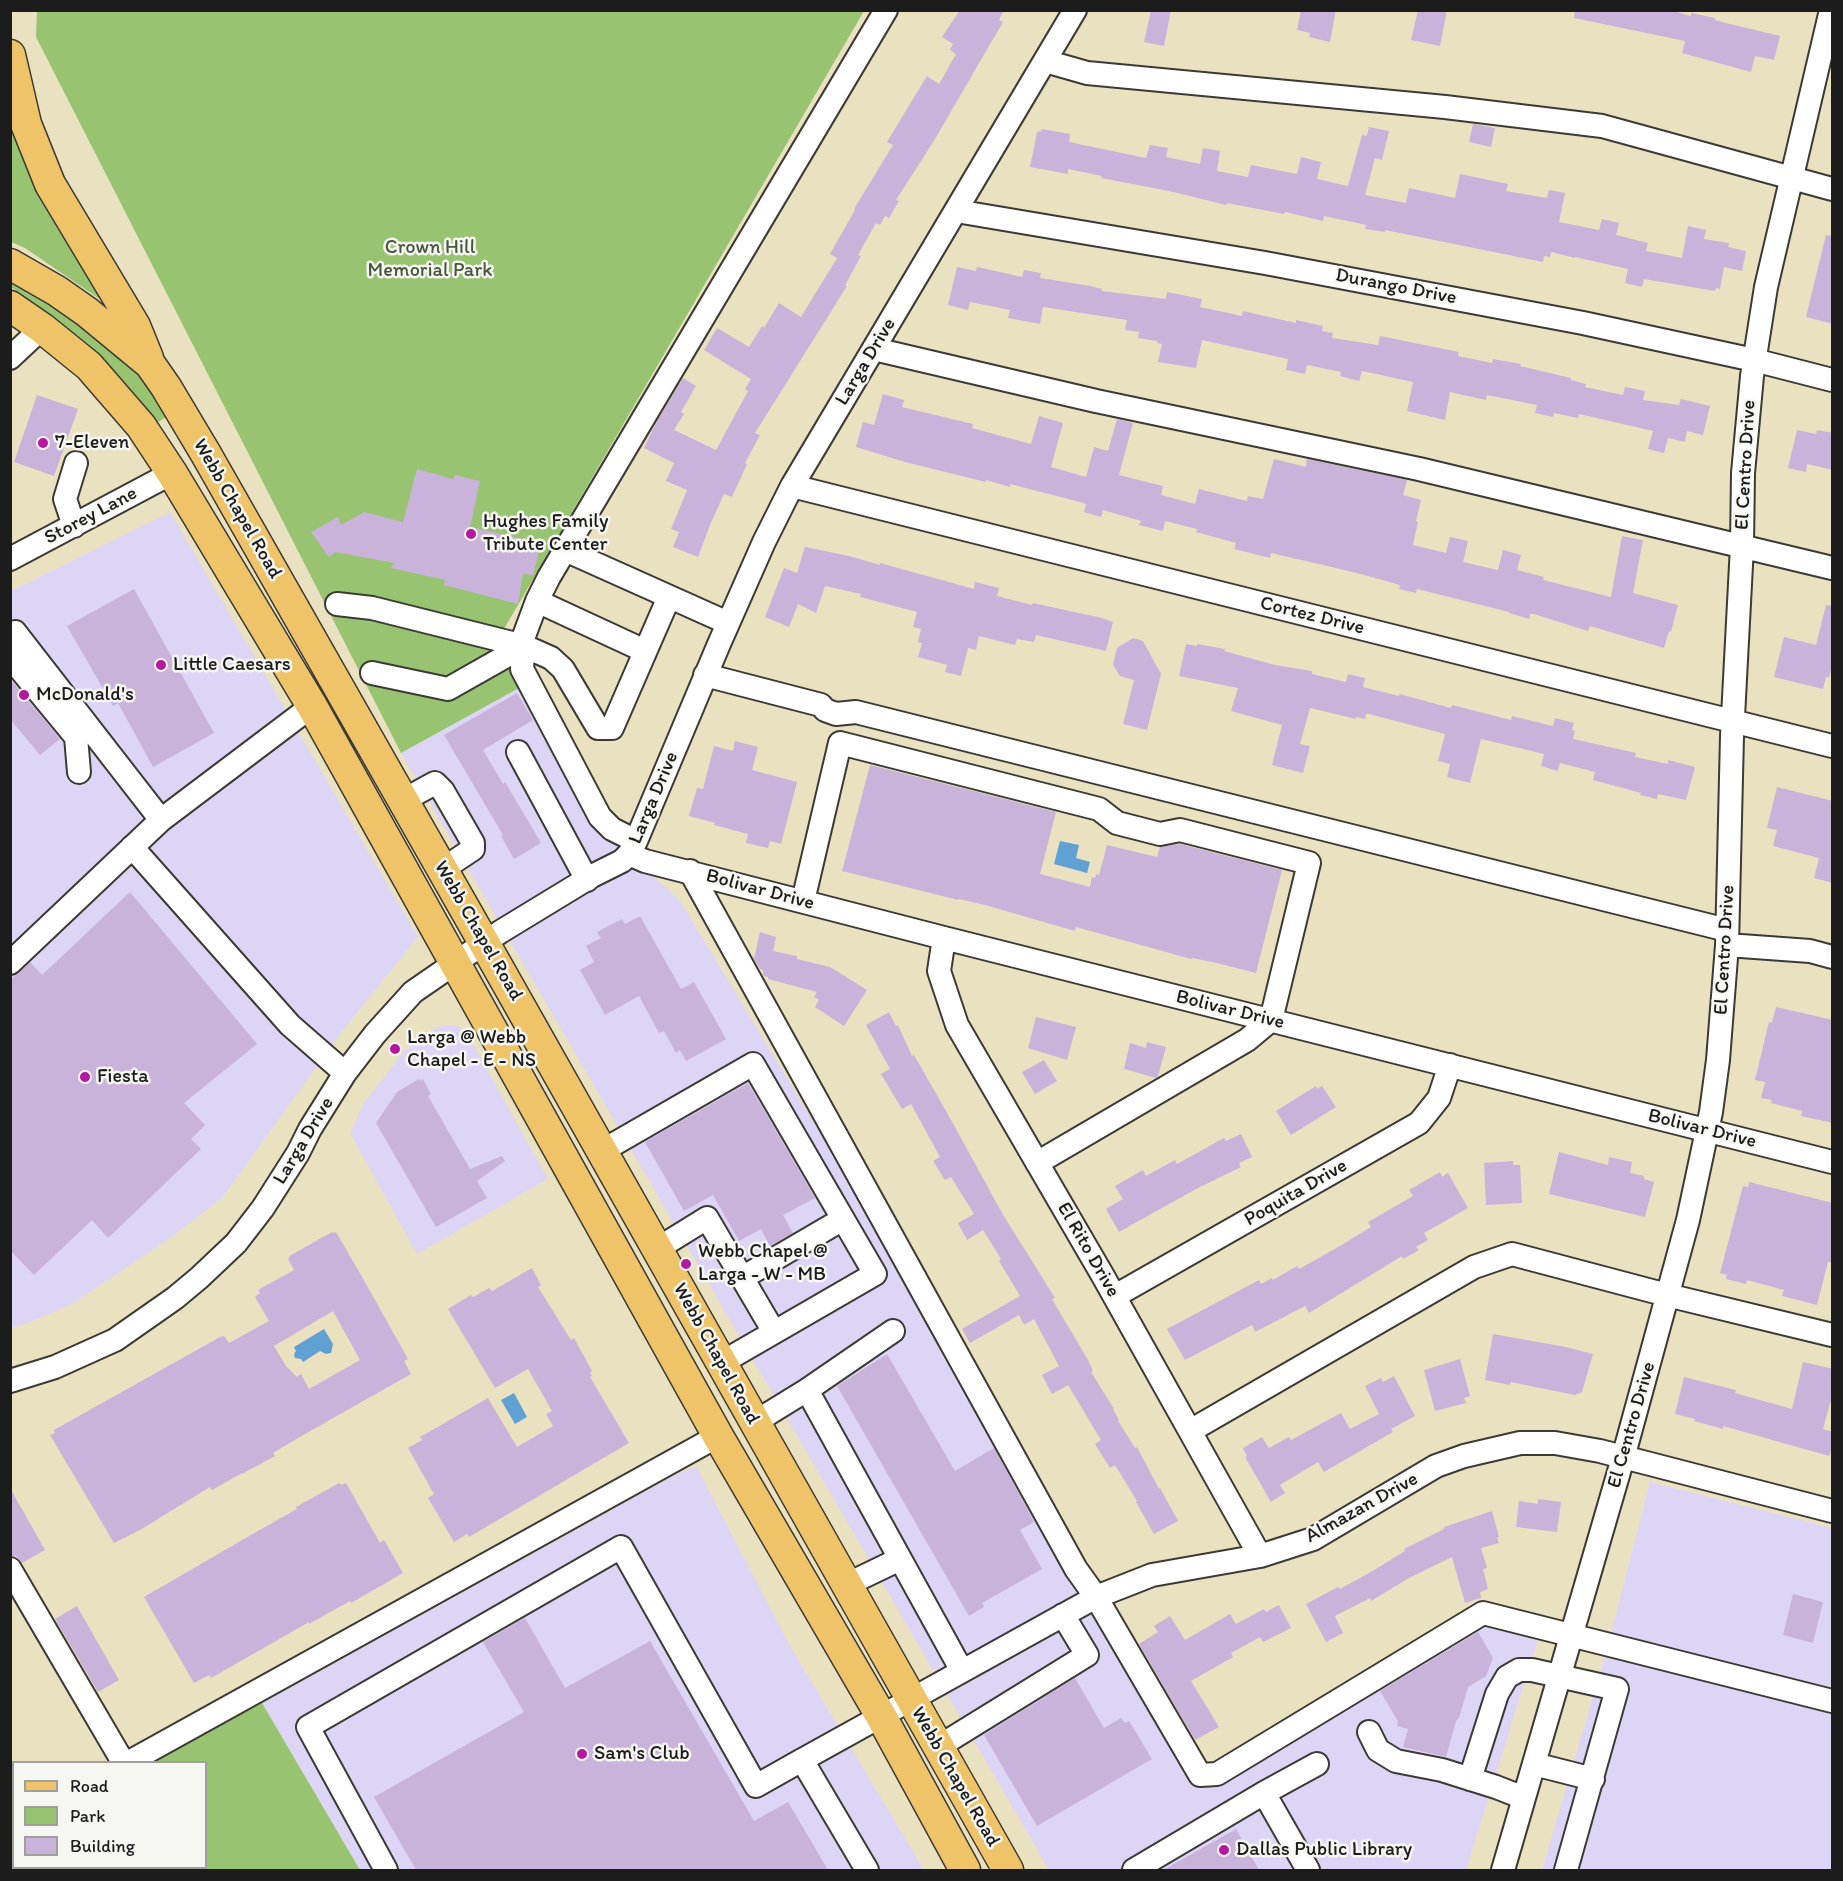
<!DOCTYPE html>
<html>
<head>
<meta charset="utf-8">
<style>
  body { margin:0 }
  #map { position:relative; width:1843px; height:1881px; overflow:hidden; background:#eae1c1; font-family:Itim,sans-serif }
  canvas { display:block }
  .frame { position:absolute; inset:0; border:12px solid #1c1c1c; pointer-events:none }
  .legend { position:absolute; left:12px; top:1761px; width:195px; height:108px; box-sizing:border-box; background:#f6f6f2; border:2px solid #9f9f9c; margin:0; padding:8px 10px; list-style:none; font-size:18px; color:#1c1c1c }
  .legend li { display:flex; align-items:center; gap:12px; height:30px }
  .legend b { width:30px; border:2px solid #9f9f9c }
</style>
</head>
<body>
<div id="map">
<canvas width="1843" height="1881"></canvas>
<div class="frame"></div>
<ul class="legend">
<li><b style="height:8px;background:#efc469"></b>Road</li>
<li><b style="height:16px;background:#98c472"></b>Park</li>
<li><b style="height:16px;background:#cab3da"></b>Building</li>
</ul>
</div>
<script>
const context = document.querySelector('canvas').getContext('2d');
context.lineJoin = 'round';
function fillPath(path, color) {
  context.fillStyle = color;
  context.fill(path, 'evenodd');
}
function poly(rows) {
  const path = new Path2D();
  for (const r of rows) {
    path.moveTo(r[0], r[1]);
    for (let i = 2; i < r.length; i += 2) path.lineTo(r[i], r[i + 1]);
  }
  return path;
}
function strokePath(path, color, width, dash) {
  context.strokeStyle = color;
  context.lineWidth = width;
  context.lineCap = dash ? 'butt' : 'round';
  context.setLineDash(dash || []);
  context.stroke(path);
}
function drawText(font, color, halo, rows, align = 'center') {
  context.font = font + ' Itim,sans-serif';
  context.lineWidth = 5;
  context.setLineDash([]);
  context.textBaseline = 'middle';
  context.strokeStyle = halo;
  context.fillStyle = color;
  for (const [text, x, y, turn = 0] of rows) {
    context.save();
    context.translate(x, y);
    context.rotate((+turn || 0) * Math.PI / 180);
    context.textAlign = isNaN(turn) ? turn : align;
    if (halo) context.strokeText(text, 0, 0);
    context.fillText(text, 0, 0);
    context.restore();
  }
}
fillPath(poly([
  [170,512,418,937,340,1034,223,1197,170,1238,72,1304,25,1324,11,1328,11,591],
  [519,688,606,832,680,901,1211,1780,1484,1618,1540,1633,1466,1870,1049,1870,401,753],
  [455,1025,466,1032,548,1179,417,1254,350,1133,364,1103,404,1051,434,1029,441,1026],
  [696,1466,790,1646,924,1870,360,1870,262,1703,677,1474],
  [1650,1482,1832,1528,1832,1870,1542,1870,1607,1649]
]), '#ddd5f6');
fillPath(poly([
  [37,10,864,11,497,641,519,688,401,753,36,37],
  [10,102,104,295,101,300,25,248,11,242],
  [10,278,112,342,166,407,169,415,157,423,56,322,29,300,11,287],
  [262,1703,360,1870,11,1870,10,1840,13,1839,14,1868,206,1868,206,1762,152,1762]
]), '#98c472');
fillPath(poly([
  [1060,841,1079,845,1076,858,1090,862,1087,873,1054,864],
  [324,1329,333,1344,331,1353,326,1354,320,1351,303,1362,301,1359,295,1358,294,1354,296,1351,294,1347],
  [514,1393,527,1417,515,1424,501,1400]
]), '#60a0d3');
fillPath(poly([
  [960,10,1004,10,999,20,1003,22,935,139,896,200,899,201,889,218,885,216,880,225,876,223,858,255,861,256,845,285,847,286,755,433,760,435,745,463,747,464,732,497,724,494,710,525,698,557,673,547,679,532,671,529,687,490,666,481,674,463,644,448,656,423,683,378,696,386,681,412,684,414,674,430,716,450,748,391,745,389,751,379,704,350,717,328,749,347,762,326,764,328,779,303,801,317,837,258,830,254,855,210,854,209,893,145,887,142,927,76,939,84,956,54,950,50,953,44,942,37],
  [1151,10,1171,10,1164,46,1144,42],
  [1301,10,1336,10,1330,42,1309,37,1310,33,1297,30],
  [1418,10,1447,10,1440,46,1411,40],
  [1575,10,1669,10,1691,16,1691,13,1715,18,1715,20,1726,23,1780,36,1774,60,1755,56,1751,72,1682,53,1685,41,1574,18],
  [1473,124,1495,128,1491,147,1469,142],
  [1369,127,1389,131,1382,160,1375,158,1365,195,1406,203,1409,188,1455,198,1460,174,1508,184,1506,191,1547,198,1549,190,1565,193,1559,222,1599,230,1602,219,1619,223,1616,235,1648,243,1646,251,1682,258,1688,226,1706,230,1704,239,1729,243,1728,247,1746,251,1742,271,1724,267,1720,289,1716,288,1715,291,1644,279,1642,287,1625,283,1628,269,1575,257,1575,258,1551,252,1550,257,1544,256,1543,262,1385,230,1385,232,1365,229,1366,225,1324,216,1323,221,1285,212,1284,214,1227,203,1226,205,1169,191,1101,178,1102,176,1068,169,1068,174,1030,167,1037,132,1041,131,1042,129,1070,134,1069,142,1146,158,1150,145,1168,148,1166,157,1200,164,1203,148,1220,151,1217,171,1248,177,1251,165,1297,174,1301,157,1321,162,1317,179,1348,186,1362,135,1367,136],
  [1826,235,1833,236,1833,324,1806,317],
  [957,267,976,271,977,267,1022,277,1024,270,1041,273,1040,278,1091,286,1102,289,1102,291,1166,299,1167,292,1202,299,1200,307,1242,316,1243,311,1296,323,1296,320,1323,326,1322,331,1333,333,1332,338,1378,345,1380,336,1459,352,1458,356,1492,363,1493,359,1521,364,1520,366,1571,378,1571,380,1586,384,1585,387,1623,395,1625,387,1645,391,1643,400,1679,405,1681,399,1710,406,1703,435,1687,431,1685,442,1668,438,1664,453,1648,449,1653,431,1579,414,1578,418,1554,413,1553,417,1535,413,1537,405,1487,395,1486,400,1450,392,1445,420,1407,411,1413,382,1362,371,1359,381,1340,376,1341,372,1307,365,1305,374,1286,370,1288,359,1202,340,1196,368,1158,362,1162,344,1157,343,1157,341,1138,338,1139,332,1125,330,1127,320,1043,307,1040,324,1008,318,1010,310,970,302,968,310,948,305],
  [883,394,904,400,902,407,973,424,972,428,1031,444,1039,416,1063,423,1051,467,1086,477,1094,447,1108,451,1117,419,1133,423,1119,475,1163,486,1161,495,1195,504,1199,489,1247,501,1248,496,1263,499,1274,459,1306,467,1307,459,1407,480,1403,495,1421,500,1416,521,1418,522,1413,545,1446,553,1450,537,1468,541,1463,562,1498,570,1503,550,1521,555,1517,570,1544,577,1543,580,1611,597,1622,536,1643,540,1633,593,1678,605,1671,632,1669,631,1664,648,1590,626,1588,631,1534,614,1530,614,1529,619,1509,613,1509,612,1417,589,1416,593,1399,589,1400,585,1357,573,1271,553,1270,558,1234,549,1236,543,1196,532,1197,529,1165,521,1163,531,1139,525,1141,521,1103,510,1101,517,1084,512,1086,504,1080,502,1010,484,1010,487,986,480,986,482,905,462,856,447,863,422,874,425],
  [37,395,78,409,54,476,14,462],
  [1797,430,1816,434,1817,430,1833,433,1833,470,1807,464,1806,472,1788,468],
  [417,469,453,479,455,475,480,481,470,527,541,543,533,575,523,574,518,604,444,585,445,580,391,568,394,563,336,552,329,557,311,532,338,517,341,525,364,512,403,522],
  [805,547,849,556,880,565,880,563,974,589,975,582,999,588,997,596,1032,605,1033,603,1102,618,1113,622,1106,651,1036,635,1034,642,1017,639,1015,645,979,636,976,650,968,648,961,676,945,672,947,665,918,657,922,643,918,642,921,629,913,627,917,612,860,597,861,594,825,586,816,613,798,604,789,627,765,617,784,568,797,573],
  [134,589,214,733,153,767,118,703,113,706,67,626],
  [1826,605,1833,606,1833,663,1829,677,1826,677,1823,689,1774,677,1784,637,1816,645],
  [1133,638,1143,641,1161,674,1147,730,1123,724,1134,680,1120,676,1113,665,1117,648],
  [1186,644,1197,646,1197,644,1225,649,1224,651,1275,665,1312,671,1312,674,1346,682,1348,674,1365,678,1363,687,1399,696,1399,694,1451,708,1452,705,1511,720,1512,716,1553,726,1555,718,1574,723,1572,730,1575,731,1573,739,1636,753,1635,757,1668,764,1668,760,1695,767,1686,800,1658,794,1657,799,1640,795,1641,793,1593,780,1595,772,1560,763,1558,771,1541,766,1544,754,1481,739,1470,783,1447,777,1450,764,1438,761,1445,734,1369,714,1366,714,1365,719,1356,717,1356,719,1310,708,1300,744,1310,746,1303,773,1272,765,1282,725,1231,711,1238,688,1179,676],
  [13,682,60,739,40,755,10,719,10,684],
  [517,693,533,720,483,750,503,784,505,782,541,843,514,859,501,836,503,835,444,735],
  [735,741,758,747,752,770,797,782,781,844,770,841,768,848,746,843,748,834,714,825,715,823,689,816,697,788,703,789,714,746,733,751],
  [870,765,1056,812,1040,874,1090,887,1092,877,1095,878,1096,874,1099,875,1107,845,1157,857,1160,847,1180,844,1282,870,1256,973,1217,963,1192,958,1191,959,1076,927,1075,931,985,905,959,899,958,900,842,871],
  [1777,787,1833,801,1833,883,1814,878,1819,858,1773,846,1777,830,1767,828],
  [130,892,257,1044,184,1103,205,1125,191,1139,201,1149,108,1238,92,1220,34,1275,10,1250,10,980,30,962,42,975],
  [640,916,681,989,694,982,726,1039,686,1061,680,1050,676,1053,664,1031,659,1033,639,996,605,1015,580,970,594,962,586,946,601,938,597,932,622,919,625,924],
  [760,932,776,937,773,951,797,956,797,959,830,967,867,990,844,1026,815,1007,819,1000,814,997,817,992,768,979,768,977,763,976,763,970,760,969,754,959],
  [1776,1007,1833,1020,1833,1123,1801,1116,1802,1111,1771,1103,1772,1100,1761,1098,1765,1082,1755,1080,1769,1022,1772,1023],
  [889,1012,896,1026,898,1025,912,1056,914,1055,950,1118,1002,1213,1055,1298,1052,1299,1088,1360,1093,1371,1091,1372,1114,1409,1113,1409,1119,1420,1118,1421,1135,1448,1137,1447,1159,1489,1160,1488,1178,1521,1154,1534,1136,1502,1137,1501,1115,1465,1110,1468,1095,1444,1101,1440,1068,1385,1052,1394,1042,1375,1059,1366,1034,1319,1024,1325,1019,1315,970,1343,962,1329,1020,1296,999,1261,1001,1259,983,1230,967,1240,958,1223,974,1214,951,1177,945,1180,933,1161,940,1157,911,1104,902,1109,881,1074,890,1069,866,1025],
  [1036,1017,1076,1027,1067,1060,1028,1048],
  [1147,1042,1166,1047,1158,1076,1156,1078,1124,1069,1130,1043,1146,1048],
  [1044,1060,1057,1081,1035,1094,1022,1072],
  [419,1079,420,1081,423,1079,431,1094,428,1096,470,1169,502,1156,505,1161,477,1181,487,1198,436,1227,376,1123,397,1092],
  [748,1083,815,1198,783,1215,793,1233,770,1246,761,1229,739,1241,713,1195,684,1211,645,1142],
  [1316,1086,1317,1089,1322,1086,1336,1107,1291,1135,1276,1111],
  [1241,1134,1252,1157,1239,1163,1241,1167,1196,1189,1119,1232,1106,1209,1123,1199,1115,1186,1143,1170,1146,1176,1175,1160,1177,1164,1224,1138,1226,1141],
  [1559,1152,1608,1165,1609,1157,1632,1162,1630,1173,1644,1176,1644,1179,1654,1182,1645,1217,1549,1194],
  [1513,1161,1513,1165,1520,1165,1522,1203,1486,1205,1484,1163],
  [1440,1172,1442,1177,1448,1173,1468,1208,1424,1233,1428,1240,1416,1247,1419,1250,1403,1259,1402,1256,1309,1313,1305,1306,1255,1332,1252,1325,1185,1360,1167,1329,1259,1280,1261,1284,1272,1278,1273,1280,1297,1266,1299,1269,1340,1246,1371,1227,1368,1222,1413,1196,1409,1190],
  [1749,1182,1833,1203,1833,1263,1828,1262,1817,1305,1782,1296,1784,1290,1747,1280,1746,1284,1726,1279,1727,1275,1720,1273,1743,1186,1748,1187],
  [332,1232,333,1233,336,1232,361,1275,408,1359,404,1361,411,1374,298,1438,273,1453,275,1456,242,1474,242,1473,212,1490,210,1487,140,1530,114,1543,50,1435,55,1433,54,1430,220,1337,224,1336,229,1343,269,1321,255,1297,260,1293,258,1290,294,1270,288,1259,291,1255],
  [333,1311,360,1360,309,1389,301,1374,297,1377,286,1366,274,1346],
  [532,1268,541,1285,538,1287,571,1340,574,1338,592,1371,590,1373,592,1376,590,1377,629,1443,469,1537,467,1534,454,1542,428,1498,434,1494,408,1448,422,1440,420,1437,488,1398,517,1447,553,1426,546,1414,552,1411,528,1369,495,1388,448,1309,471,1295,473,1297,489,1288,492,1291],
  [1493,1334,1566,1347,1593,1354,1582,1392,1575,1395,1511,1382,1510,1385,1485,1380],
  [887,1354,955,1471,994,1448,1034,1522,1020,1530,1042,1569,982,1603,984,1607,969,1616,837,1386],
  [1460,1359,1470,1396,1464,1398,1466,1403,1435,1411,1424,1370],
  [1803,1362,1833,1369,1833,1392,1823,1429,1833,1432,1833,1445,1829,1456,1723,1426,1723,1429,1694,1421,1695,1419,1675,1414,1684,1377,1736,1390,1735,1393,1792,1409],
  [1394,1376,1415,1416,1391,1429,1393,1432,1324,1472,1318,1462,1280,1485,1285,1493,1271,1502,1245,1457,1247,1456,1243,1448,1262,1437,1269,1448,1289,1437,1291,1440,1341,1413,1350,1429,1379,1414,1365,1386,1381,1378,1383,1382],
  [339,1483,341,1485,346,1483,380,1543,384,1540,403,1573,351,1603,350,1601,309,1624,309,1622,211,1678,209,1675,194,1683,144,1597,256,1532,297,1509,296,1507],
  [10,1488,45,1550,22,1563,16,1556,10,1556],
  [1538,1499,1561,1502,1557,1532,1516,1527,1519,1501,1538,1504],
  [1492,1511,1499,1537,1497,1538,1499,1543,1481,1548,1487,1568,1483,1569,1488,1589,1480,1592,1481,1598,1465,1603,1452,1557,1409,1578,1371,1601,1370,1598,1335,1616,1343,1633,1326,1642,1306,1604,1338,1587,1340,1589,1371,1572,1405,1551,1404,1549,1444,1529,1444,1527],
  [1793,1594,1823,1602,1813,1643,1783,1635],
  [1279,1605,1291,1628,1263,1642,1260,1637,1231,1653,1233,1657,1191,1681,1219,1727,1195,1740,1139,1644,1158,1632,1154,1626,1170,1616,1185,1640,1230,1614,1236,1624,1264,1609,1266,1612],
  [77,1606,119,1680,98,1692,55,1619],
  [525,1618,565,1688,650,1641,754,1821,788,1802,828,1870,416,1870,374,1797,524,1712,483,1642],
  [1478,1632,1493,1658,1486,1676,1468,1687,1459,1718,1456,1721,1446,1757,1403,1747,1408,1729,1397,1726,1398,1721,1380,1691],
  [1075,1678,1104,1728,1121,1718,1125,1723,1129,1721,1152,1759,1037,1826,984,1735],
  [1236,1829,1259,1870,1163,1870]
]), '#cab3da');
const minor = poly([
  [1045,61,1087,73,1445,107,1602,126,1832,189],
  [956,211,1265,263,1583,323,1754,360,1832,380],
  [874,349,1096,401,1419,469,1832,568],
  [10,358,42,328],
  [792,486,1832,746],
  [74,526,65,499,76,463],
  [565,550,728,623],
  [10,559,172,473],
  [537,601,645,651],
  [337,604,372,608,524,646],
  [15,632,161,820,312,706],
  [10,657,76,737,79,772],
  [372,673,448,689,524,646,551,658,563,669,598,728,612,728,669,597],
  [705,675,821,705,825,710,836,714,856,712,1727,930],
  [518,752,587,880],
  [404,800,435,783,443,791,473,843,473,849,443,869],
  [636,841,612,829,600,817,522,669,524,636,537,601,549,577,886,10],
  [132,847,290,1025,345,1073],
  [629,854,645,861,944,938,1832,1162],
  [690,871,1076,1569,1096,1597,1200,1775,1217,1774,1483,1613,1832,1701],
  [803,901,840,743,1099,809,1117,823,1160,834,1180,830,1309,863,1271,1020,1247,1040,1037,1163],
  [944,938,939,971,957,1025,1103,1276,1260,1556],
  [1727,945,1810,951,1832,957],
  [10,963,161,820],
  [602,1151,753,1064,843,1219],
  [657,1249,707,1218,774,1332],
  [1115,1296,1419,1123,1439,1098,1450,1065],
  [721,1363,875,1274,843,1219,742,1278],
  [10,1381,55,1367,115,1340,175,1298,199,1278,236,1243,263,1208,298,1153,310,1129,345,1073,375,1034,413,992,500,932,592,876,622,861,629,854,636,841,719,644,764,542,792,486,1075,10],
  [807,1390,893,1331],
  [755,1424,768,1414,807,1390,962,1671],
  [1190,1431,1474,1267,1512,1254,1667,1295,1832,1335],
  [10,1569,123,1762],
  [846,1585,900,1559],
  [1369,1732,1378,1750,1396,1761,1442,1770,1496,1787,1524,1798],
  [938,1747,1087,1655,1063,1615],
  [129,1762,718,1436],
  [1534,1764,1593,1779],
  [1470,1779,1497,1694,1507,1677,1519,1670,1532,1670,1617,1689,1566,1870],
  [1264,1793,1308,1870],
  [10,1829,14,1827],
  [386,1870,308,1727,621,1547,756,1786,802,1760],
  [867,1870,802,1760,1096,1597,1152,1575,1260,1556,1313,1539,1436,1466,1464,1456,1520,1443,1555,1443,1600,1451,1832,1511],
  [1134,1870,1264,1793,1317,1764],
  [1503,1870,1623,1458,1688,1220,1711,1112,1718,1060,1727,945,1732,736,1742,546,1743,473,1752,376,1766,287,1831,10]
]);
const major = poly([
  [10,55,26,124,50,184,135,326,148,358],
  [10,264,57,291,87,312,150,364,166,387,206,454,495,962,1008,1870],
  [10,306,42,328,89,366,141,426,172,473,312,706,718,1436,881,1716,965,1870]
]);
strokePath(minor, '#3b3a35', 26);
strokePath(major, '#3b3a35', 33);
strokePath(minor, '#fff', 22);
strokePath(major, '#efc469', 30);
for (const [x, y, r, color] of [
  [43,443,6,"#b5179e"],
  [471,534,6,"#b5179e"],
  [161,665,6,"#b5179e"],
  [24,695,6,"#b5179e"],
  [395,1049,6,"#b5179e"],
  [85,1077,6,"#b5179e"],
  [686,1264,6,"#b5179e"],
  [582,1754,6,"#b5179e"],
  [1224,1850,6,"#b5179e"]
]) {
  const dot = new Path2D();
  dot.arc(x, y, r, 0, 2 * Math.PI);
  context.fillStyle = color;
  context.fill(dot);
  strokePath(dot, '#f6f6f2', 2);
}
drawText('20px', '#47573a', '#f6f6f2', [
  ["Crown Hill",430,248],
  ["Memorial Park",430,271]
]);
drawText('20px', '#1c1c1c', '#f6f6f2', [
  ["Durango Drive",1396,287,11],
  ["Larga Drive",866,362,-59],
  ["El Centro Drive",1746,465,-87],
  ["Webb Chapel Road",237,509,60],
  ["Storey Lane",91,516,-28],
  ["Cortez Drive",1312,616,14],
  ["Larga Drive",654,798,-67],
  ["Bolivar Drive",760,890,15],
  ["Webb Chapel Road",478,931,60],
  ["El Centro Drive",1725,950,-87],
  ["Bolivar Drive",1230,1010,14],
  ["Bolivar Drive",1702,1129,14],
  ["Larga Drive",304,1141,-59],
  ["Poquita Drive",1296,1193,-30],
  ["El Rito Drive",1088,1250,60],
  ["Webb Chapel Road",716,1354,61],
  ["El Centro Drive",1632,1425,-74],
  ["Almazan Drive",1362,1508,-29],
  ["Webb Chapel Road",955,1777,60]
]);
drawText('20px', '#1c1c1c', '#f6f6f2', [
  ["7-Eleven",55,443],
  ["Hughes Family",483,522],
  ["Tribute Center",483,545],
  ["Little Caesars",173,665],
  ["McDonald's",36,695],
  ["Larga @ Webb",407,1038],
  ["Chapel - E - NS",407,1061],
  ["Fiesta",97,1077],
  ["Webb Chapel @",698,1252],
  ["Larga - W - MB",698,1275],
  ["Sam's Club",594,1754],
  ["Dallas Public Library",1236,1850]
], 'left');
</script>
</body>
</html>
